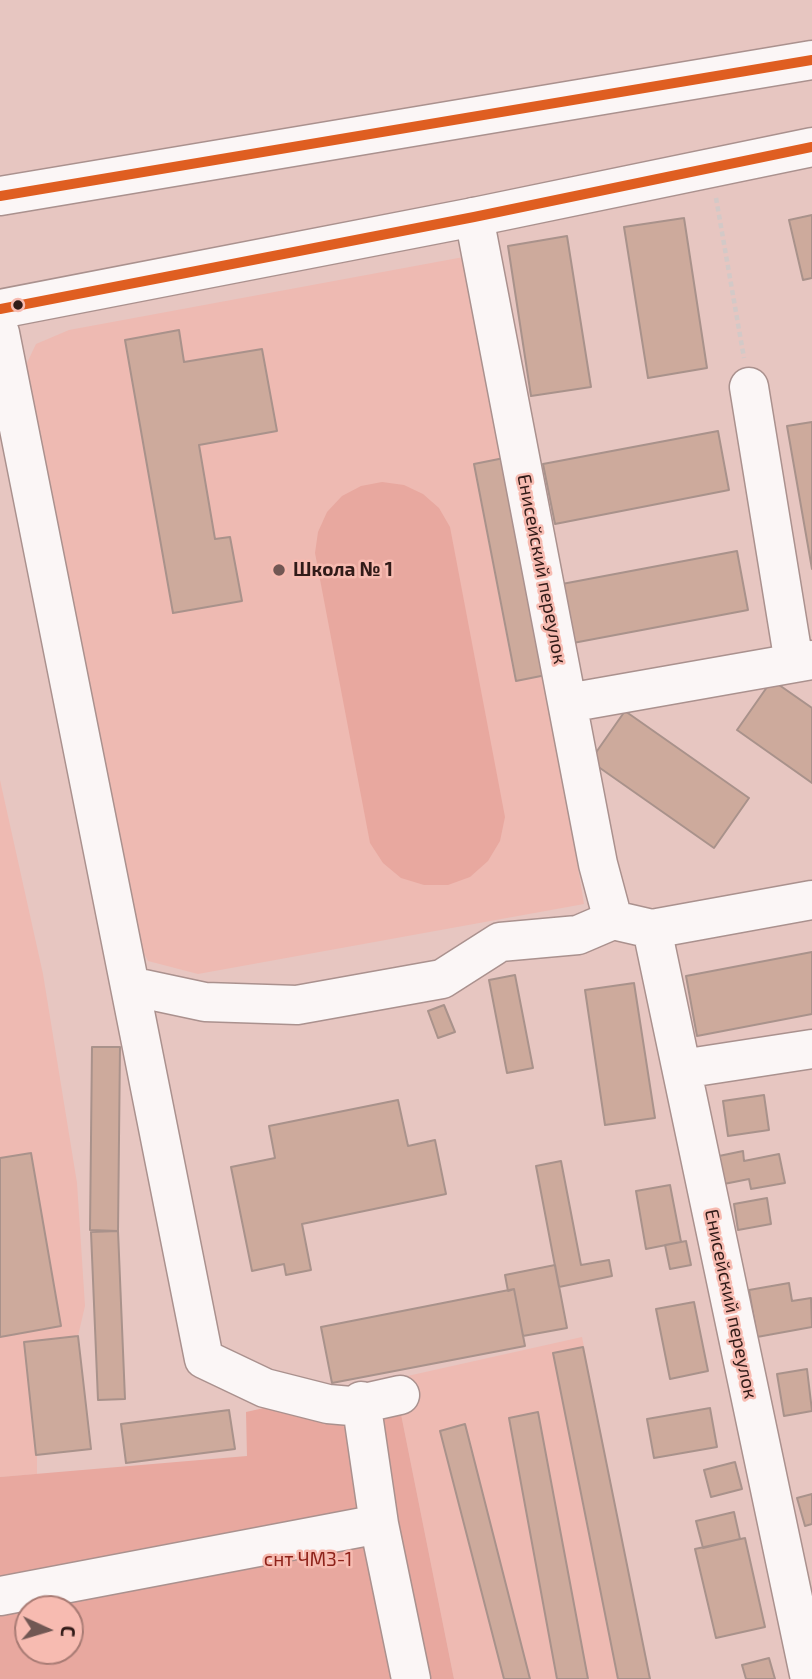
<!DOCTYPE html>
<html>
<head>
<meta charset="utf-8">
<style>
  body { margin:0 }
  #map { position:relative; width:812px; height:1679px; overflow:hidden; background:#e7c6c1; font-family:"Exo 2",sans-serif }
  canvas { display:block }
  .north { position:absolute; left:14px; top:1595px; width:70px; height:70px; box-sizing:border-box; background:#f7bbb1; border:2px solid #a87b74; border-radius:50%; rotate:94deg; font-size:19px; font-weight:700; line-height:28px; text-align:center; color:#311b18 }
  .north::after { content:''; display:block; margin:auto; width:24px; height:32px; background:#715753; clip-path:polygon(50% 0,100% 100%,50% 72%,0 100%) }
</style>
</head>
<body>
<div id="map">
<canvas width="812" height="1679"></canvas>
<div class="north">С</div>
</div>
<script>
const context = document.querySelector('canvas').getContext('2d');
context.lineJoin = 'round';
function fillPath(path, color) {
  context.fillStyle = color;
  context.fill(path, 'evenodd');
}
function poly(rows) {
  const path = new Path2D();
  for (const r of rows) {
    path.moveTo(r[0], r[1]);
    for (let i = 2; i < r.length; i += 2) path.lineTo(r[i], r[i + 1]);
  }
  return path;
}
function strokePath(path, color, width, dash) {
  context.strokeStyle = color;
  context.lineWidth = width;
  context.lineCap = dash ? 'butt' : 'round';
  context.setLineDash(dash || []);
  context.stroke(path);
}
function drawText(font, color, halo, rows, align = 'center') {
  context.font = font + ' "Exo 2",sans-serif';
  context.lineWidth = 5;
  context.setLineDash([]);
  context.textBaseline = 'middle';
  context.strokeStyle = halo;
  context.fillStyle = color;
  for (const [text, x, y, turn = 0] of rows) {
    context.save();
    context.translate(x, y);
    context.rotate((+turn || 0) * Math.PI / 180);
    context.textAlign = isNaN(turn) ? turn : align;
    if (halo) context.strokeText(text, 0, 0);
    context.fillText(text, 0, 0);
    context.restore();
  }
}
fillPath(poly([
  [469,256,504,458,474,465,515,681,546,675,584,904,198,974,148,961,137,941,25,367,36,344,69,330],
  [0,780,43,974,77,1183,85,1306,78,1336,91,1449,37,1455,37,1474,0,1477],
  [582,1337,650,1679,454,1679,394,1379]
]), '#eebab2');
fillPath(poly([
  [382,482,404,485,423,494,439,508,450,527,505,817,500,841,488,861,470,877,448,885,424,885,401,878,383,863,370,843,315,553,318,532,327,512,342,496,361,486],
  [394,1379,454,1679,0,1679,0,1477,247,1456,246,1412],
  [28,1609,70,1609,70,1651,28,1651]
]), '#e8a89f');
const building = poly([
  [812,215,812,278,803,280,789,220,812,215],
  [684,218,707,368,648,378,624,227,684,218],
  [567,236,591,387,531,396,508,246,567,236],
  [179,330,184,362,262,349,277,431,199,445,215,539,230,537,242,601,173,613,125,340,179,330],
  [812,422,812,569,787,426,812,422],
  [718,431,729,490,555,524,543,464,718,431],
  [504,458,546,675,516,681,474,464,504,458],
  [737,551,748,610,573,643,562,584,737,551],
  [772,680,812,708,812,783,737,730,772,680],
  [625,711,749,798,714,848,590,761,625,711],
  [812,952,812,1014,697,1036,686,976,812,952],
  [515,975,533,1068,507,1073,489,980,515,975],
  [634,983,655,1118,605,1125,585,990,634,983],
  [444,1005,455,1032,438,1038,428,1011,444,1005],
  [92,1047,120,1047,118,1231,90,1230,92,1047],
  [764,1095,769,1130,728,1136,723,1101,764,1095],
  [398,1100,408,1146,435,1140,446,1194,302,1224,311,1270,286,1275,284,1264,252,1271,231,1167,275,1158,269,1126,398,1100],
  [743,1151,744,1161,779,1154,785,1183,751,1189,749,1179,724,1184,719,1156,743,1151],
  [31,1153,61,1326,0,1337,0,1158,31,1153],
  [561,1161,581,1265,609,1260,612,1276,559,1287,536,1166,561,1161],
  [670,1185,681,1242,646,1249,636,1191,670,1185],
  [767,1198,771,1224,738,1230,734,1204,767,1198],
  [118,1231,125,1399,98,1400,91,1232,118,1231],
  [686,1241,691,1265,670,1269,665,1245,686,1241],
  [555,1265,567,1328,523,1336,514,1289,508,1291,505,1275,555,1265],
  [789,1283,792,1301,811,1298,812,1327,757,1337,749,1290,789,1283],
  [514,1289,525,1346,332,1383,321,1327,514,1289],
  [694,1302,708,1371,670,1379,656,1309,694,1302],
  [78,1336,91,1449,36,1455,24,1342,78,1336],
  [583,1347,650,1679,618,1679,553,1353,583,1347],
  [807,1369,812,1411,784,1416,777,1374,807,1369],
  [710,1408,717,1447,654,1458,647,1419,710,1408],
  [229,1410,235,1449,126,1463,121,1424,229,1410],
  [538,1412,588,1679,557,1679,509,1418,538,1412],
  [465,1424,530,1679,504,1679,440,1431,465,1424],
  [735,1462,742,1489,711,1497,704,1470,735,1462],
  [812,1494,812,1524,805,1526,797,1498,812,1494],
  [734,1512,740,1539,703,1548,696,1521,734,1512],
  [745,1538,765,1627,716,1638,695,1549,745,1538],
  [769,1658,775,1679,746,1679,742,1665,769,1658]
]);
fillPath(building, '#cdaa9c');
strokePath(building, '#a9928b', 2);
const minor = poly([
  [474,217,598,864,613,920],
  [0,333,204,1359,265,1388,328,1404,351,1406,400,1395],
  [749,387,794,663],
  [568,703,812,660],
  [652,929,810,1679],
  [130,986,205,1002,297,1005,442,979,500,942,578,935,613,920,652,929,812,900],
  [682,1069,812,1049],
  [361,1401,379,1524,411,1679],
  [0,1596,379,1524]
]);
const major = poly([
  [0,196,812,60],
  [0,309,474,217,812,147]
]);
strokePath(minor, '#aa918e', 41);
strokePath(major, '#aa918e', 41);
strokePath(poly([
  [716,198,744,358]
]), '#d3c9c7', 4.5, [5, 3.5]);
strokePath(minor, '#fbf6f6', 38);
strokePath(major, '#fbf6f6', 38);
strokePath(poly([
  [0,196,812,60],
  [0,309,474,217,812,147]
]), '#df5e21', 10);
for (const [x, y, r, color] of [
  [18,305,6,"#311b18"],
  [279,570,7,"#715753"]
]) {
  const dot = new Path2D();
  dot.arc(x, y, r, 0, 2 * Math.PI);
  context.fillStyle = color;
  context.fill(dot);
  strokePath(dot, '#f7bbb1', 2.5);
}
drawText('19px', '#311b18', '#f7bbb1', [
  ["Енисейский переулок",542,569,79],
  ["Енисейский переулок",731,1304,78]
]);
drawText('bold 19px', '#311b18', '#f7bbb1', [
  ["Школа № 1",293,570]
], 'left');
drawText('19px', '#8d221a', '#f7bbb1', [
  ["снт ЧМЗ-1",308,1560]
]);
</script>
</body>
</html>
